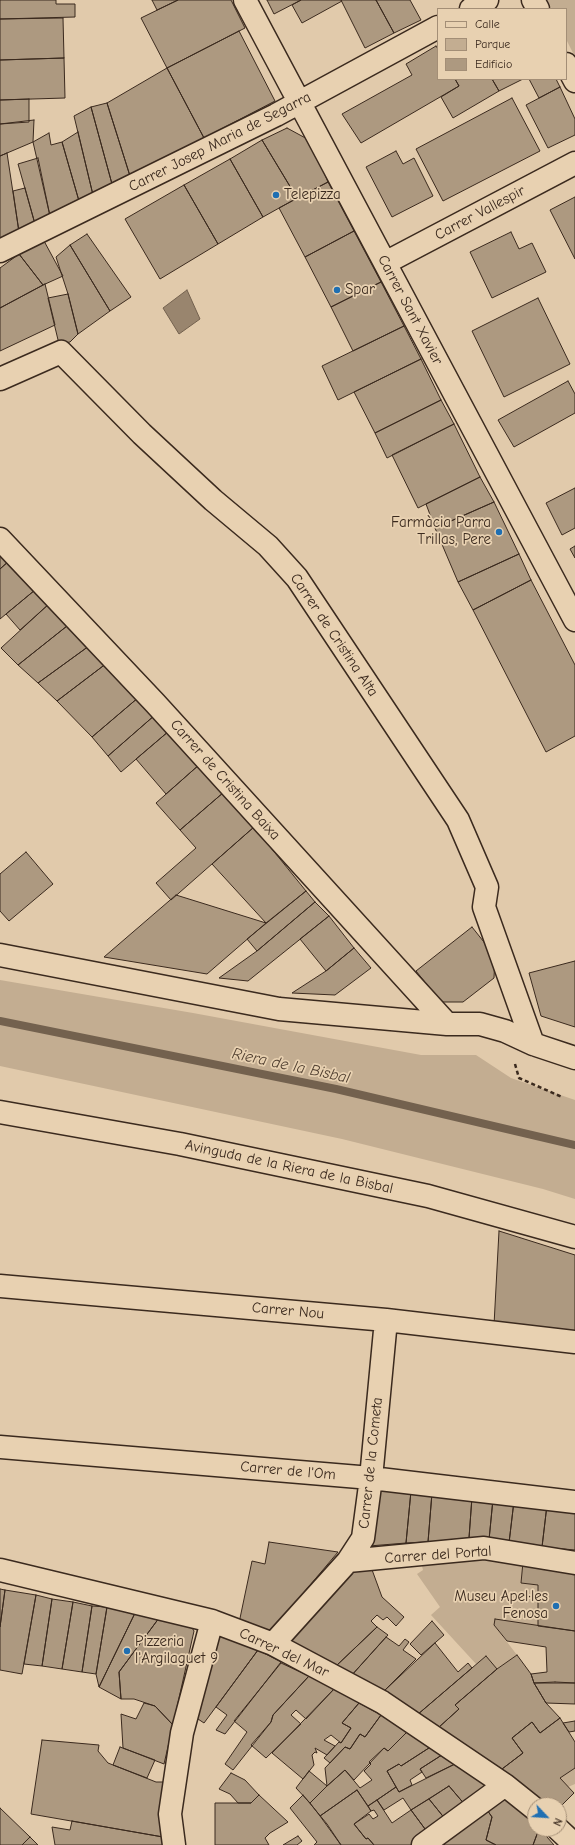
<!DOCTYPE html>
<html>
<head>
<meta charset="utf-8">
<style>
  body { margin:0 }
  #map { position:relative; width:575px; height:1845px; overflow:hidden; background:#e1caab; font-family:"Comic Neue",sans-serif }
  canvas { display:block }
  .legend { position:absolute; left:437px; top:8px; width:130px; height:72px; box-sizing:border-box; background:#e8d1b1; border:1px solid #a38e76; margin:0; padding:5px 7px; list-style:none; font-size:12px; color:#3b2a1e }
  .legend li { display:flex; align-items:center; gap:8px; height:20px }
  .legend b { width:20px; border:1px solid #a38e76 }
  .north { position:absolute; left:527px; top:1797px; width:40px; height:40px; box-sizing:border-box; background:#e8d1b1; border:1px solid #a38e76; border-radius:50%; rotate:115deg; font-size:11px; font-weight:700; line-height:16px; text-align:center; color:#3b2a1e }
  .north::after { content:''; display:block; margin:auto; width:14px; height:18px; background:#1f6fb2; clip-path:polygon(50% 0,100% 100%,50% 72%,0 100%) }
</style>
</head>
<body>
<div id="map">
<canvas width="575" height="1845"></canvas>
<ul class="legend">
<li><b style="height:5px;background:#e8d1b1"></b>Calle</li>
<li><b style="height:11px;background:#c3ad91"></b>Parque</li>
<li><b style="height:11px;background:#ad9980"></b>Edificio</li>
</ul>
<div class="north">N</div>
</div>
<script>
const context = document.querySelector('canvas').getContext('2d');
context.lineJoin = 'round';
function fillPath(path, color) {
  context.fillStyle = color;
  context.fill(path, 'evenodd');
}
function poly(rows) {
  const path = new Path2D();
  for (const r of rows) {
    path.moveTo(r[0], r[1]);
    for (let i = 2; i < r.length; i += 2) path.lineTo(r[i], r[i + 1]);
  }
  return path;
}
function strokePath(path, color, width, dash) {
  context.strokeStyle = color;
  context.lineWidth = width;
  context.lineCap = dash ? 'butt' : 'round';
  context.setLineDash(dash || []);
  context.stroke(path);
}
function drawText(font, color, halo, rows, align = 'center') {
  context.font = font + ' "Comic Neue",sans-serif';
  context.lineWidth = 3.5;
  context.setLineDash([]);
  context.textBaseline = 'middle';
  context.strokeStyle = halo;
  context.fillStyle = color;
  for (const [text, x, y, turn = 0] of rows) {
    context.save();
    context.translate(x, y);
    context.rotate((+turn || 0) * Math.PI / 180);
    context.textAlign = isNaN(turn) ? turn : align;
    if (halo) context.strokeText(text, 0, 0);
    context.fillText(text, 0, 0);
    context.restore();
  }
}
fillPath(poly([
  [547,0,575,0,575,57,566,39,566,9,552,9],
  [0,980,193,1013,421,1055,476,1055,511,1078,575,1100,575,1199,543,1189,342,1139,0,1066],
  [485,1557,523,1562,521,1583,538,1585,538,1626,494,1625,517,1655,497,1669,477,1665,431,1615,440,1607,417,1574,423,1570,422,1566],
  [575,1768,575,1784,568,1787,560,1778]
]), '#c3ad91');
const water = poly([
  [187,290,200,319,179,334,163,308,187,290]
]);
fillPath(water, '#99856e');
strokePath(water, '#73614e', 1);
strokePath(poly([
  [0,1021,336,1089,575,1145]
]), '#73614e', 8);
const building = poly([
  [0,0,56,0,56,4,75,4,75,17,0,19,0,0],
  [152,0,178,0,157,10,152,0],
  [178,0,231,0,245,28,167,68,141,18,178,0],
  [267,0,301,0,274,14,267,0],
  [301,0,341,0,342,1,302,23,292,5,301,0],
  [341,0,376,0,394,33,365,48,341,0],
  [376,0,410,0,421,20,394,33,376,0],
  [63,18,64,58,0,60,0,19,63,18],
  [239,31,275,101,204,138,167,68,239,31],
  [436,46,438,49,438,79,455,79,459,86,361,143,342,114,412,75,406,64,436,46],
  [64,58,65,98,0,100,0,60,64,58],
  [167,68,204,138,130,176,107,103,167,68],
  [455,79,492,79,499,91,453,118,441,97,459,86,455,79],
  [492,79,523,79,499,91,492,79],
  [529,79,556,79,560,87,539,98,529,79],
  [560,87,575,119,575,135,548,148,526,105,560,87],
  [512,98,540,151,443,201,416,149,512,98],
  [29,99,29,122,0,124,0,100,29,99],
  [107,103,130,176,112,184,91,107,107,103],
  [91,107,112,184,93,195,74,116,91,107],
  [34,120,33,142,0,156,0,124,34,120],
  [287,128,311,141,328,182,297,198,262,140,287,128],
  [78,132,93,195,79,201,62,142,78,132],
  [49,133,51,145,62,142,79,201,50,216,33,142,49,133],
  [262,140,297,198,263,217,230,159,262,140],
  [396,151,403,164,414,158,433,196,392,217,366,167,396,151],
  [7,153,19,232,0,240,0,156,7,153],
  [38,158,50,216,35,224,18,164,38,158],
  [230,159,263,217,218,244,184,185,230,159],
  [328,182,354,231,305,257,279,208,328,182],
  [184,185,218,244,160,279,125,219,184,185],
  [25,188,35,224,19,232,13,191,25,188],
  [575,197,575,259,550,210,575,197],
  [354,231,381,282,331,307,305,257,354,231],
  [511,232,519,249,532,243,546,272,492,298,470,252,511,232],
  [87,234,131,297,110,311,70,245,87,234],
  [44,241,63,276,43,285,19,254,44,241],
  [70,245,110,311,78,334,68,294,56,257,70,245],
  [19,254,43,285,0,308,0,268,19,254],
  [381,282,404,326,353,351,331,307,381,282],
  [45,284,55,325,0,351,0,308,45,284],
  [68,294,78,334,70,342,59,344,48,298,68,294],
  [538,298,570,364,504,397,472,331,538,298],
  [404,326,421,359,338,400,322,366,404,326],
  [421,359,441,400,375,433,354,392,421,359],
  [568,381,575,394,575,413,514,447,498,420,568,381],
  [441,400,454,424,387,458,375,433,441,400],
  [454,424,480,477,418,508,392,455,454,424],
  [480,477,494,502,435,528,426,504,480,477],
  [575,488,575,528,562,535,546,503,575,488],
  [494,502,519,554,458,582,435,528,494,502],
  [575,546,575,558,570,549,575,546],
  [0,550,10,560,0,569,0,550],
  [519,554,531,580,473,610,458,582,519,554],
  [10,560,35,590,0,619,0,569,10,560],
  [531,580,575,665,575,736,546,752,473,610,531,580],
  [35,590,50,603,20,630,6,614,35,590],
  [50,603,67,626,18,665,1,648,50,603],
  [67,626,89,646,38,683,18,665,67,626],
  [89,646,107,663,57,701,38,683,89,646],
  [107,663,139,697,92,737,57,701,107,663],
  [139,697,155,715,108,756,92,737,139,697],
  [155,715,169,731,121,772,108,756,155,715],
  [169,731,200,764,166,794,136,759,169,731],
  [200,764,224,792,180,830,156,803,200,764],
  [224,792,254,827,171,900,156,883,196,848,180,830,224,792],
  [254,827,306,891,266,923,212,864,254,827],
  [26,852,53,884,9,921,0,911,0,874,26,852],
  [306,891,315,902,257,951,247,939,306,891],
  [176,895,266,923,207,974,104,957,176,895],
  [315,902,329,916,248,981,219,978,257,951,315,902],
  [329,916,354,948,326,971,300,939,329,916],
  [472,927,495,956,494,978,463,1002,441,1002,416,971,472,927],
  [354,948,371,968,335,995,292,993,326,971,354,948],
  [575,961,575,1027,541,1016,529,973,575,961],
  [499,1231,575,1255,575,1337,494,1325,499,1231],
  [375,1487,411,1491,406,1543,369,1546,375,1487],
  [411,1491,432,1493,428,1542,406,1543,411,1491],
  [432,1493,472,1497,469,1538,428,1542,432,1493],
  [472,1497,493,1499,489,1540,469,1538,472,1497],
  [493,1499,514,1501,509,1543,489,1540,493,1499],
  [514,1501,547,1505,542,1547,509,1543,514,1501],
  [547,1505,575,1508,575,1550,542,1547,547,1505],
  [269,1542,338,1552,273,1629,265,1631,239,1623,252,1561,265,1564,269,1542],
  [523,1562,575,1569,575,1631,538,1626,538,1585,521,1583,523,1562],
  [371,1567,382,1597,404,1617,396,1626,387,1617,383,1620,377,1615,371,1621,377,1627,335,1667,285,1639,347,1569,371,1567],
  [0,1589,5,1590,0,1627,0,1589],
  [5,1590,36,1595,22,1674,0,1670,0,1627,5,1590],
  [36,1595,52,1599,42,1666,24,1664,36,1595],
  [52,1599,73,1602,62,1669,42,1666,52,1599],
  [73,1602,92,1606,82,1672,62,1669,73,1602],
  [92,1606,107,1607,96,1674,82,1672,92,1606],
  [107,1607,136,1611,99,1687,96,1674,107,1607],
  [136,1611,162,1614,119,1672,121,1699,99,1687,136,1611],
  [162,1614,191,1626,194,1631,173,1725,155,1706,134,1699,121,1699,119,1672,162,1614],
  [495,1619,575,1631,575,1683,534,1683,531,1674,547,1672,546,1647,507,1641,494,1625,495,1619],
  [432,1621,444,1635,421,1655,410,1644,432,1621],
  [377,1627,388,1635,351,1676,335,1667,377,1627],
  [219,1634,258,1650,204,1723,192,1715,219,1634],
  [386,1637,399,1646,405,1639,409,1642,403,1650,416,1659,382,1693,351,1676,386,1637],
  [435,1643,458,1672,468,1663,472,1668,417,1715,382,1693,435,1643],
  [258,1650,281,1662,225,1734,216,1730,227,1715,216,1707,258,1650],
  [517,1655,531,1674,534,1683,546,1703,560,1718,540,1733,532,1722,512,1738,523,1753,502,1769,438,1728,459,1709,455,1705,497,1669,517,1655],
  [486,1656,497,1669,455,1705,459,1709,438,1728,417,1715,486,1656],
  [281,1663,309,1676,273,1715,271,1722,233,1770,225,1764,247,1732,234,1721,281,1663],
  [309,1676,335,1688,306,1719,296,1710,291,1715,301,1724,266,1758,251,1745,271,1722,273,1715,309,1676],
  [555,1682,575,1683,575,1704,546,1703,534,1683,555,1682],
  [335,1688,359,1703,342,1723,351,1728,341,1743,331,1735,324,1740,335,1746,327,1755,315,1748,317,1753,315,1752,312,1755,314,1765,303,1779,272,1753,335,1688],
  [144,1703,155,1706,173,1725,164,1764,123,1748,121,1714,136,1719,144,1703],
  [359,1703,381,1715,365,1737,360,1734,350,1749,345,1747,330,1763,324,1758,339,1742,341,1743,351,1728,342,1723,359,1703],
  [381,1715,408,1731,388,1751,384,1748,354,1780,345,1770,327,1786,325,1768,345,1747,350,1749,360,1734,365,1737,381,1715],
  [560,1718,575,1742,575,1768,560,1778,574,1793,559,1808,559,1805,542,1805,502,1769,523,1753,512,1738,532,1722,540,1733,560,1718],
  [575,1721,575,1731,569,1732,563,1723,575,1721],
  [408,1731,432,1746,401,1766,399,1764,387,1771,396,1787,368,1806,357,1790,320,1816,310,1803,327,1786,345,1770,360,1788,372,1780,364,1771,371,1764,369,1762,384,1748,388,1751,408,1731],
  [42,1740,99,1745,98,1751,108,1763,156,1782,164,1782,163,1837,31,1814,42,1740],
  [432,1746,445,1753,420,1769,422,1772,410,1780,412,1785,399,1792,387,1771,399,1764,401,1766,432,1746],
  [120,1747,155,1760,147,1778,113,1765,120,1747],
  [445,1753,459,1762,426,1778,420,1769,445,1753],
  [459,1762,490,1787,466,1806,449,1786,411,1810,403,1798,384,1810,377,1800,396,1787,399,1792,459,1762],
  [309,1771,327,1786,310,1803,296,1788,309,1771],
  [231,1773,245,1780,259,1795,251,1803,238,1803,230,1794,219,1789,231,1773],
  [449,1786,466,1806,446,1820,429,1799,449,1786],
  [357,1790,371,1811,354,1824,366,1839,368,1838,374,1845,341,1845,320,1816,357,1790],
  [259,1795,288,1822,270,1833,265,1838,269,1845,215,1845,215,1803,251,1803,259,1795],
  [303,1795,327,1824,341,1845,314,1845,317,1842,290,1808,303,1795],
  [500,1795,535,1824,535,1829,539,1829,533,1845,496,1845,486,1840,492,1817,485,1807,500,1795],
  [429,1799,446,1820,428,1833,411,1810,429,1799],
  [377,1800,392,1823,411,1810,428,1833,411,1845,374,1845,368,1838,366,1839,354,1824,369,1814,373,1819,378,1816,374,1810,371,1811,368,1806,377,1800],
  [485,1807,492,1817,486,1840,496,1845,445,1845,443,1843,485,1807],
  [0,1808,30,1837,22,1845,0,1845,0,1808],
  [72,1821,163,1837,163,1845,55,1845,52,1827,70,1830,72,1821],
  [539,1829,540,1829,554,1845,533,1845,539,1829],
  [298,1836,302,1841,297,1845,283,1845,298,1836],
  [30,1837,38,1845,22,1845,30,1837]
]);
fillPath(building, '#ad9980');
strokePath(building, '#3b2a1e', 1);
const minor = poly([
  [245,0,575,620],
  [533,0,538,9],
  [471,9,487,0],
  [566,64,575,81],
  [0,251,276,115,438,27],
  [385,263,575,163],
  [0,379,61,352,142,434,213,500,268,546,297,578,458,820,487,887,484,907,533,1044],
  [0,539,155,703,447,1024],
  [0,955,279,1009,447,1024,480,1024,505,1031,533,1044,575,1058],
  [0,1112,180,1144,428,1196,575,1237],
  [0,1286,386,1320,575,1342],
  [0,1447,371,1478,575,1502],
  [348,1561,484,1548,575,1563],
  [0,1570,212,1621,273,1644,382,1702,505,1785,535,1809],
  [273,1644,348,1561,363,1538,371,1478,386,1320],
  [558,1829,575,1845],
  [174,1845,170,1814,182,1733,212,1621],
  [423,1845,505,1785]
]);
strokePath(minor, '#3b2a1e', 25);
strokePath(poly([
  [515,1064,519,1078,562,1097]
]), '#3b2a1e', 2.5, [4, 3]);
strokePath(minor, '#e8d1b1', 22);
for (const [x, y, r, color] of [
  [276,195,4,"#1f6fb2"],
  [337,290,4,"#1f6fb2"],
  [499,532,4,"#1f6fb2"],
  [556,1606,4,"#1f6fb2"],
  [127,1651,4,"#1f6fb2"]
]) {
  const dot = new Path2D();
  dot.arc(x, y, r, 0, 2 * Math.PI);
  context.fillStyle = color;
  context.fill(dot);
  strokePath(dot, '#e8d1b1', 1.5);
}
drawText('15px', '#3b2a1e', '#e8d1b1', [
  ["Carrer Josep Maria de Segarra",220,142,-27],
  ["Carrer Vallespir",480,213,-28],
  ["Carrer Sant Xavier",410,310,62],
  ["Carrer de Cristina Alta",334,635,56],
  ["Carrer de Cristina Baixa",225,780,48],
  ["Avinguda de la Riera de la Bisbal",289,1167,12],
  ["Carrer Nou",288,1311,5],
  ["Carrer de la Cometa",371,1463,-84],
  ["Carrer de l'Om",288,1471,5],
  ["Carrer del Portal",438,1555,-4],
  ["Carrer del Mar",284,1653,25]
]);
drawText('15px', '#3b2a1e', '#e8d1b1', [
  ["Telepizza",284,195],
  ["Spar",345,290],
  ["Farmàcia Parra",491,523,"right"],
  ["Trillas, Pere",491,540,"right"],
  ["Museu Apel·les",548,1597,"right"],
  ["Fenosa",548,1614,"right"],
  ["Pizzeria",135,1642],
  ["l'Argilaguet 9",135,1659]
], 'left');
drawText('italic 16px', '#524132', '#e8d1b1', [
  ["Riera de la Bisbal",291,1066,12]
]);
</script>
</body>
</html>
